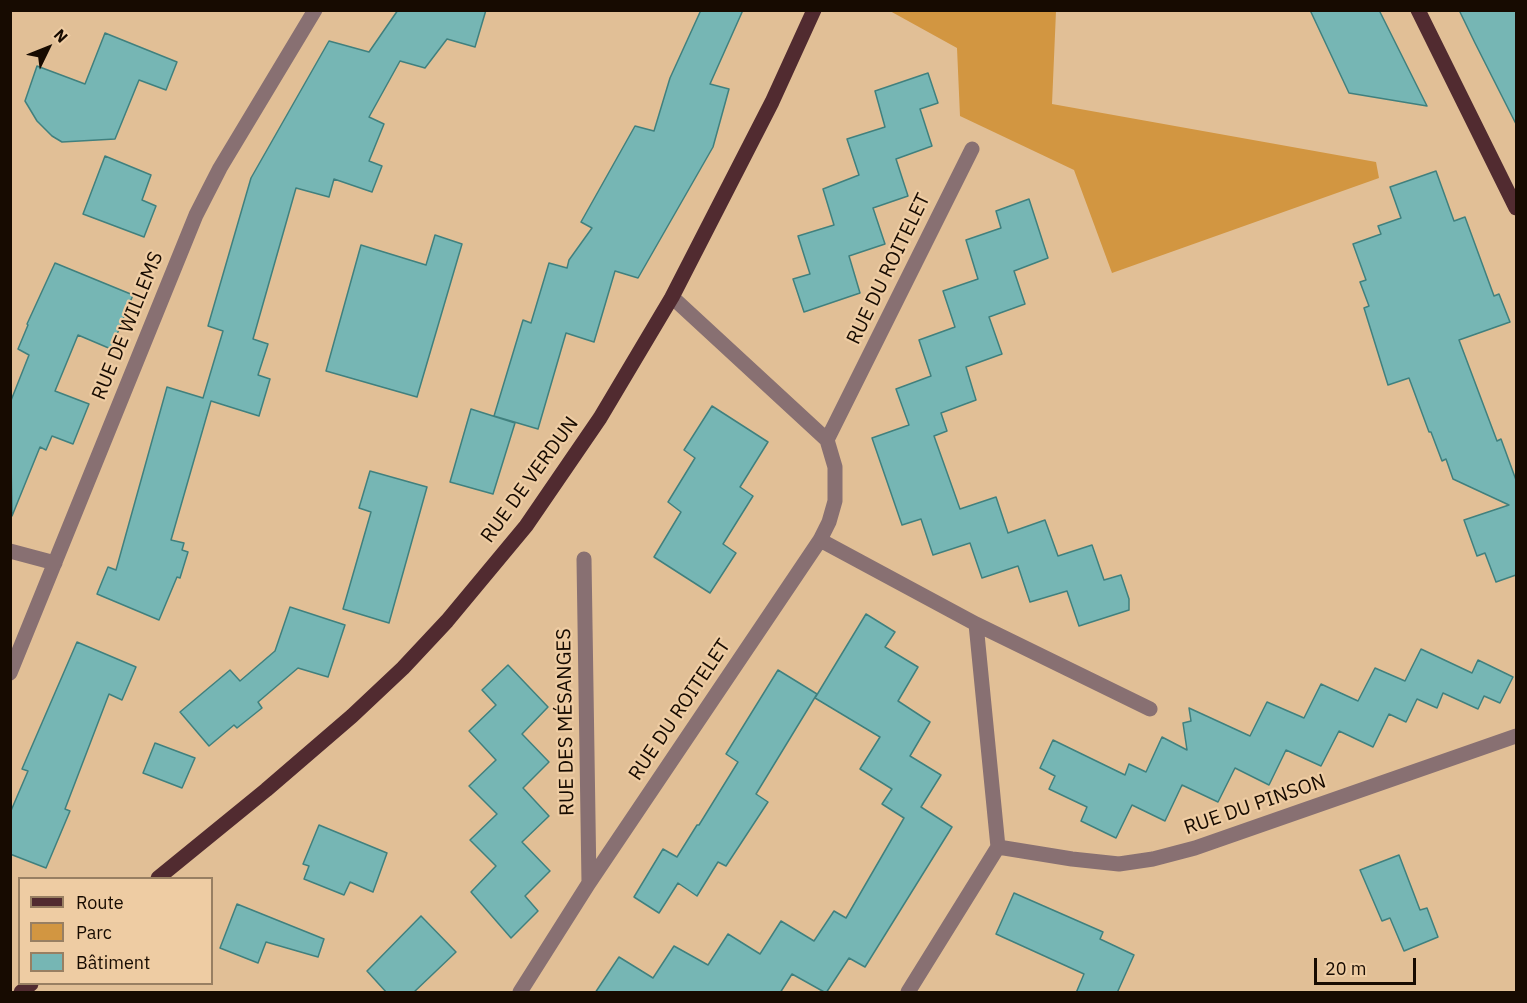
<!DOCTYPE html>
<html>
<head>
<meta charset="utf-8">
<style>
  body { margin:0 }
  #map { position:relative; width:1527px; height:1003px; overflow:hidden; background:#e1bf96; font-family:"IBM Plex Sans",sans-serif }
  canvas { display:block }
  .frame { position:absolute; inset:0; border:12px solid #170b01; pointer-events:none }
  .legend { position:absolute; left:18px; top:877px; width:195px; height:108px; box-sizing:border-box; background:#eecca3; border:2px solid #987f62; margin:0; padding:8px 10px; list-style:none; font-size:18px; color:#170b01 }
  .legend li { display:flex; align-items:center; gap:12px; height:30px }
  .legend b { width:30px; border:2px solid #987f62 }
  .north { position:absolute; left:18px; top:18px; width:60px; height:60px; -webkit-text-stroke:4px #eecca3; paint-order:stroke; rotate:47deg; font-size:16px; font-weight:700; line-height:24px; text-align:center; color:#170b01 }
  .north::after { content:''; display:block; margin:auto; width:21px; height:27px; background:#170b01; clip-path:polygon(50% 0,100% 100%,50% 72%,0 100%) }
  .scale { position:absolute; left:1314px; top:958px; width:102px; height:27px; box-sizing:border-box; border:3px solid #170b01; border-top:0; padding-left:8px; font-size:18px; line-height:21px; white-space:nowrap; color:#170b01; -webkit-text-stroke:4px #eecca3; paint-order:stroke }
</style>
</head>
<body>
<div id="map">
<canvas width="1527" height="1003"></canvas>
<div class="frame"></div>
<ul class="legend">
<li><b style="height:8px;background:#512b30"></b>Route</li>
<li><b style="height:16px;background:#d29641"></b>Parc</li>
<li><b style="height:16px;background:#76b6b4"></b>Bâtiment</li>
</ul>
<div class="north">N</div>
<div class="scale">20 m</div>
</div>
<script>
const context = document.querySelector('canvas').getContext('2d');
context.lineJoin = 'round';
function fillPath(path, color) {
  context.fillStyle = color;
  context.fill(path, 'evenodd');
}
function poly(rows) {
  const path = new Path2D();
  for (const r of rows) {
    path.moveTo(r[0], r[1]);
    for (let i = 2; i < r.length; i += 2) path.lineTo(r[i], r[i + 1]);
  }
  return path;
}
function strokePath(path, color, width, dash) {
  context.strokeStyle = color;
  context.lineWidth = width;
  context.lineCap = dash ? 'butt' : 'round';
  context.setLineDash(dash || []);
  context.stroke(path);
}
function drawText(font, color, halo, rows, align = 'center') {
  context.font = font + ' "IBM Plex Sans",sans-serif';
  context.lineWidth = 4.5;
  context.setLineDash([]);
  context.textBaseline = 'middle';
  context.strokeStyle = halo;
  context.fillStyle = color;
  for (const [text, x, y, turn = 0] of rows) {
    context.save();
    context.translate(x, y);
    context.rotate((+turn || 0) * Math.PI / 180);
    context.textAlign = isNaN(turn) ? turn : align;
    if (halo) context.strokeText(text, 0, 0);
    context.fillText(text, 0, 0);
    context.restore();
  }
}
fillPath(poly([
  [890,11,1056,11,1052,104,1376,162,1379,178,1112,273,1074,170,960,116,957,48]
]), '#d29641');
const building = poly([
  [398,10,486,10,475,47,447,39,425,68,400,61,369,117,384,124,369,161,382,166,372,192,334,179,329,197,296,188,253,339,268,344,258,375,270,379,259,416,211,401,171,540,184,543,182,550,188,552,180,578,177,577,159,620,97,594,108,567,116,570,167,387,203,398,223,331,208,326,251,178,329,41,369,52,398,10],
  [701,10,743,10,710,84,729,89,713,147,638,278,615,271,594,342,566,333,538,429,494,416,523,320,531,323,549,263,567,268,569,260,592,228,581,222,635,126,654,131,670,78,701,10],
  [1310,10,1379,10,1427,106,1349,93,1310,10],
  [1459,10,1516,10,1516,124,1475,43,1459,10],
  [105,33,177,62,166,90,139,80,115,139,62,142,52,136,37,121,25,101,37,66,85,84,105,33],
  [928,73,938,103,920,109,932,146,896,159,908,196,873,208,885,244,849,256,860,293,804,312,793,279,810,274,798,236,834,225,823,189,859,175,847,139,885,127,875,91,928,73],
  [105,156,151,175,142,200,156,206,144,237,83,214,105,156],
  [1436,171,1454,221,1465,217,1494,296,1499,294,1510,322,1459,340,1497,441,1501,439,1516,480,1516,575,1496,582,1485,553,1477,556,1464,520,1509,505,1453,479,1446,459,1442,461,1431,432,1429,432,1409,378,1388,385,1364,308,1369,306,1360,282,1366,280,1353,244,1381,234,1378,226,1401,218,1390,187,1436,171],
  [1029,199,1048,258,1014,271,1025,304,989,317,1002,354,966,367,976,400,941,413,947,431,934,436,960,509,996,497,1008,533,1045,520,1058,556,1092,545,1104,580,1121,575,1129,599,1129,610,1079,626,1067,591,1030,602,1018,566,982,578,970,543,933,555,921,519,902,525,872,438,909,425,896,389,931,376,919,340,955,327,943,291,978,279,966,240,1001,228,996,211,1029,199],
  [435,235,462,244,417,397,326,371,361,245,426,265,435,235],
  [55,263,133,295,111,349,78,335,55,391,89,404,73,444,52,436,46,450,40,447,12,516,10,403,29,355,18,349,28,325,27,324,55,263],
  [712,406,768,442,740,487,753,496,723,544,736,553,710,593,654,557,681,512,668,502,695,458,684,450,712,406],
  [471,409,515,423,493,494,450,482,471,409],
  [370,471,427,487,389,623,343,609,371,512,359,508,370,471],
  [290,607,345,625,328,677,298,668,258,702,262,708,237,728,234,725,209,746,180,712,230,670,240,681,275,651,290,607],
  [866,614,895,632,885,647,918,667,898,701,930,722,910,756,941,775,921,807,952,827,865,967,849,958,826,993,792,974,780,993,595,993,619,957,653,978,674,946,708,965,728,934,760,954,781,921,814,941,834,911,846,918,904,818,882,804,892,789,860,769,880,737,815,698,866,614],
  [77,642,136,667,122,700,109,694,65,809,70,811,46,868,10,854,10,813,28,771,22,769,77,642],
  [1421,649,1472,673,1478,660,1513,677,1500,703,1484,696,1478,709,1443,693,1437,708,1417,699,1406,722,1389,714,1373,747,1339,731,1321,766,1286,750,1269,785,1235,768,1218,802,1182,785,1165,821,1132,805,1116,838,1081,821,1087,807,1049,789,1055,776,1040,768,1053,740,1125,775,1129,764,1146,772,1162,737,1187,750,1183,723,1191,721,1189,708,1250,736,1267,702,1304,718,1321,684,1358,701,1375,668,1405,681,1421,649],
  [508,665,548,707,522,734,549,762,523,788,549,816,522,842,550,871,525,896,538,911,511,938,471,892,496,866,470,840,497,814,469,786,496,760,469,731,496,705,482,690,508,665],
  [778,670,817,694,756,794,768,802,726,866,718,862,697,896,678,883,659,913,634,897,663,849,677,857,697,825,699,825,738,762,726,754,778,670],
  [155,743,195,758,182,788,143,773,155,743],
  [319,825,387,853,373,892,350,882,344,895,304,879,309,866,303,864,319,825],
  [1399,855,1420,910,1427,908,1438,937,1404,951,1390,918,1382,921,1360,870,1399,855],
  [1014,893,1103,932,1100,939,1134,955,1117,993,1076,993,1084,974,996,934,1014,893],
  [237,904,324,939,318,957,266,942,258,963,220,948,237,904],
  [421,916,456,952,413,993,387,993,367,971,421,916]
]);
fillPath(building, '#76b6b4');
strokePath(building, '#40807e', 1.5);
strokePath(poly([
  [827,440,972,149],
  [820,540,976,624],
  [10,551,55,563],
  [584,559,589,883],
  [10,673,196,215,220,168,315,10],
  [998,847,976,624,1150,709],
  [520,992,589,883,820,540,829,522,835,501,835,467,827,440,672,297],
  [908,992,998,847,1072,859,1119,864,1153,859,1195,848,1516,736]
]), '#887072', 15);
strokePath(poly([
  [1418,10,1516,208],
  [158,878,266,790,352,716,403,668,447,621,526,526,600,418,672,297,772,102,814,10],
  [21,992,31,984]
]), '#512b30', 15);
drawText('20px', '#170b01', '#eecca3', [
  ["RUE DU ROITELET",889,269,-64],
  ["RUE DE WILLEMS",128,326,-68],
  ["RUE DE VERDUN",530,480,-54],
  ["RUE DU ROITELET",680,710,-56],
  ["RUE DES MÉSANGES",566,722,-91],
  ["RUE DU PINSON",1255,805,-19]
]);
</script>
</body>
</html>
